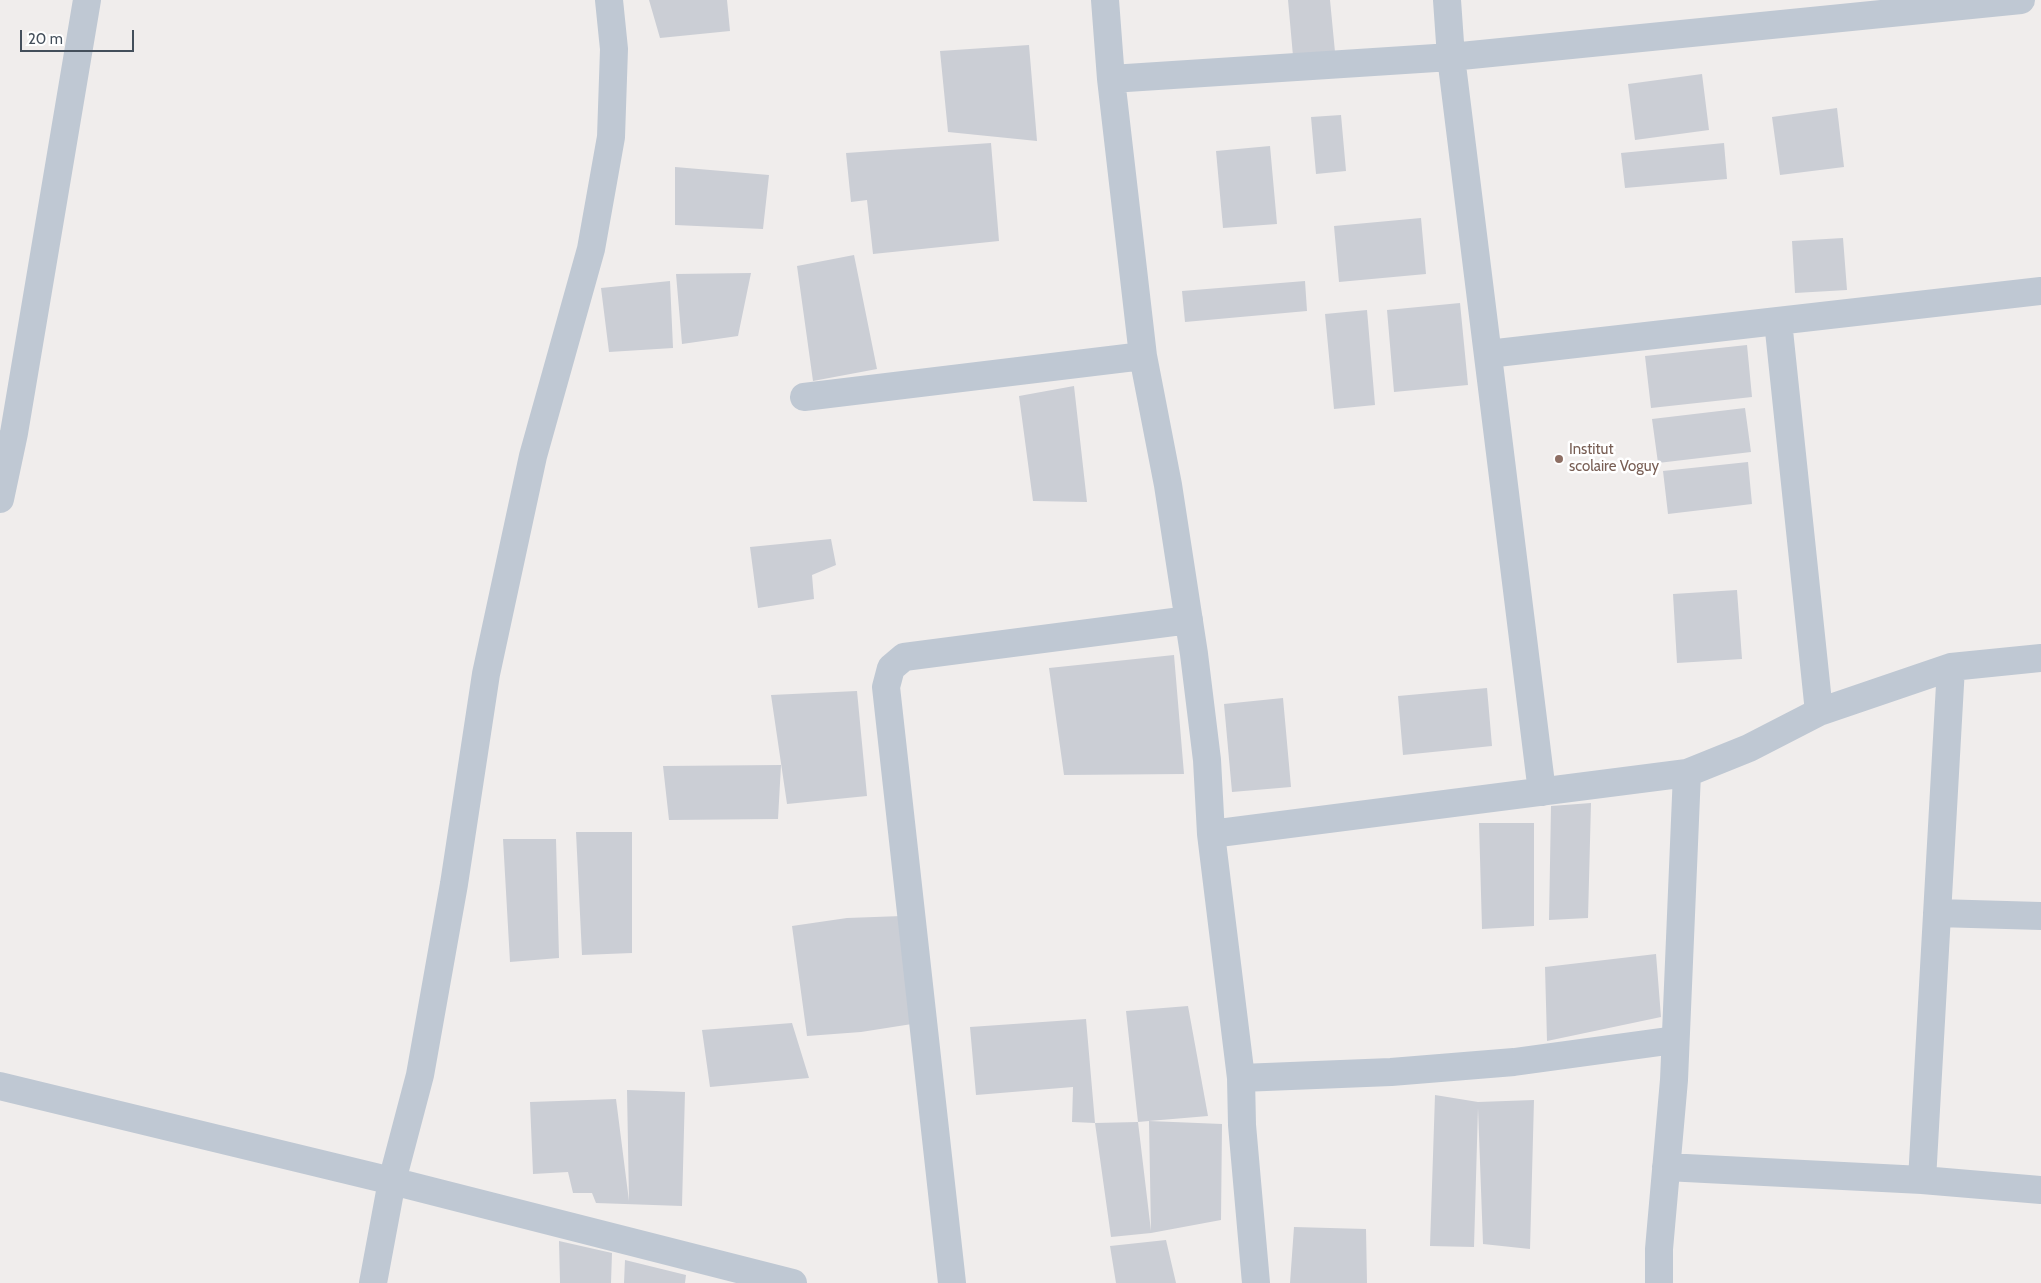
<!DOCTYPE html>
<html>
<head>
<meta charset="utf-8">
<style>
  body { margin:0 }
  #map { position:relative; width:2041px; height:1283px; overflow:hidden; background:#f0edec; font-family:Cabin,sans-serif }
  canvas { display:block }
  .scale { position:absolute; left:20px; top:30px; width:114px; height:22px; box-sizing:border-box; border:2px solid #444f5b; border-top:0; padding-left:6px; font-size:15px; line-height:18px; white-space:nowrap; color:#444f5b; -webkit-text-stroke:4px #fff; paint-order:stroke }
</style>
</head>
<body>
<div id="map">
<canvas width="2041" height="1283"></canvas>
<div class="scale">20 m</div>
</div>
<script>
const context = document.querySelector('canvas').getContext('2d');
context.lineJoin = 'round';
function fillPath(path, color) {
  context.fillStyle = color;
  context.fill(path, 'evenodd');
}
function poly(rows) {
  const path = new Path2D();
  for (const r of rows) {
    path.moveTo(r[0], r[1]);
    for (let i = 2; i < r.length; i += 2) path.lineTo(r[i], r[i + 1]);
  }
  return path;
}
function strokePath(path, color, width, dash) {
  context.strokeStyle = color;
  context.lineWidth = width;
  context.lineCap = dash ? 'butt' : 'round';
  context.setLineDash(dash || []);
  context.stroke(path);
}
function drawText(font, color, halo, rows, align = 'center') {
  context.font = font + ' Cabin,sans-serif';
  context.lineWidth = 5;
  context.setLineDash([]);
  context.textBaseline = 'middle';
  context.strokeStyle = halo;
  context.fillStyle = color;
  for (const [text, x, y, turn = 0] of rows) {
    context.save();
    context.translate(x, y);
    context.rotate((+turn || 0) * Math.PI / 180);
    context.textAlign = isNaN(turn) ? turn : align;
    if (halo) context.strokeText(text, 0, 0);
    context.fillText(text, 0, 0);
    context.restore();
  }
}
fillPath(poly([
  [649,0,727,0,730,31,660,38],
  [1288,0,1330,0,1335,52,1293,56],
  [1029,45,1037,141,948,132,940,51],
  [1702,74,1709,130,1635,140,1628,84],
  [1837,108,1844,167,1780,175,1772,117],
  [1341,115,1346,171,1316,174,1311,117],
  [991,143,999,241,873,254,867,200,851,202,846,153],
  [1724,143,1727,179,1625,188,1621,153],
  [1270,146,1277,224,1223,228,1216,151],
  [675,167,769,175,763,229,675,225],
  [1421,218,1426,274,1339,282,1334,226],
  [1843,238,1847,290,1795,293,1792,241],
  [854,255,877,369,813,381,797,266],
  [751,273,738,336,682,344,676,274],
  [670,281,673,348,609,352,601,288],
  [1305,281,1307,311,1185,322,1182,291],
  [1460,303,1468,385,1394,392,1387,310],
  [1367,310,1375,405,1334,409,1325,314],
  [1747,345,1752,397,1651,408,1645,356],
  [1074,386,1087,502,1033,501,1019,396],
  [1745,408,1751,452,1658,463,1652,419],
  [1748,462,1752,504,1668,514,1663,471],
  [831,539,836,565,812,575,814,599,758,608,750,547],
  [1737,590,1742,659,1677,663,1673,594],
  [1174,655,1184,774,1064,775,1049,668],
  [1487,688,1492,746,1403,755,1398,696],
  [857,691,867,796,787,804,771,695],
  [1283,698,1291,787,1232,792,1224,704],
  [781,765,778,819,669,820,663,766],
  [1591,803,1588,918,1549,920,1551,806],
  [1479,823,1534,823,1534,926,1482,929],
  [576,832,632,832,632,953,582,955],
  [503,839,556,839,559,958,510,962],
  [902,916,912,1024,861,1032,807,1036,792,926,847,918],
  [1656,954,1661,1017,1547,1041,1545,967],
  [1188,1006,1208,1116,1149,1121,1222,1124,1221,1220,1151,1233,1111,1237,1095,1123,1138,1122,1126,1011],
  [1149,1121,1151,1231,1138,1122],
  [1086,1019,1095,1123,1072,1122,1073,1087,976,1095,970,1027],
  [792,1023,809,1078,710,1087,702,1030],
  [627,1090,685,1092,682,1206,596,1203,592,1193,573,1193,568,1172,533,1174,530,1102,616,1099,629,1201],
  [1435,1095,1478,1102,1534,1100,1530,1249,1483,1244,1478,1108,1474,1247,1430,1246],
  [1294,1227,1366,1229,1367,1283,1290,1283],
  [1166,1240,1176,1283,1116,1283,1110,1246],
  [559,1241,612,1253,611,1283,560,1283],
  [625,1260,686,1275,685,1283,624,1283]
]), '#cbced5');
strokePath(poly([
  [1105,0,1111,79,1143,356,1168,485,1194,654,1207,760,1211,834,1241,1078,1242,1125,1256,1283],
  [1447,0,1451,57,1542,792],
  [1111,79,1451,57,2021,0],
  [1778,321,1819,712],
  [1488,354,2041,291],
  [804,397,1143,356],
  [0,499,14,433,87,0],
  [1211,834,1687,773,1749,748,1819,712,1951,667,2041,658],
  [1937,913,2041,916],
  [1241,1078,1391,1072,1514,1062,1675,1040],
  [0,1086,392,1181,793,1283],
  [1666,1167,1922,1180,2041,1190],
  [1922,1180,1951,667],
  [373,1283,392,1181,420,1075,454,884,486,674,533,456,591,249,611,137,614,49,609,0],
  [952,1283,886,687,891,668,904,657,1189,620],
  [1659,1283,1659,1249,1674,1080,1687,773]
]), '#bfc8d3', 28);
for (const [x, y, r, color] of [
  [1559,459,5,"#8d6e63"]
]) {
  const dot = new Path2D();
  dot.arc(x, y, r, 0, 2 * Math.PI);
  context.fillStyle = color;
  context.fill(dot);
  strokePath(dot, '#fff', 2);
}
drawText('15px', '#785e54', '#fff', [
  ["Institut",1569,450],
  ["scolaire Voguy",1569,467]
], 'left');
</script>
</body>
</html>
